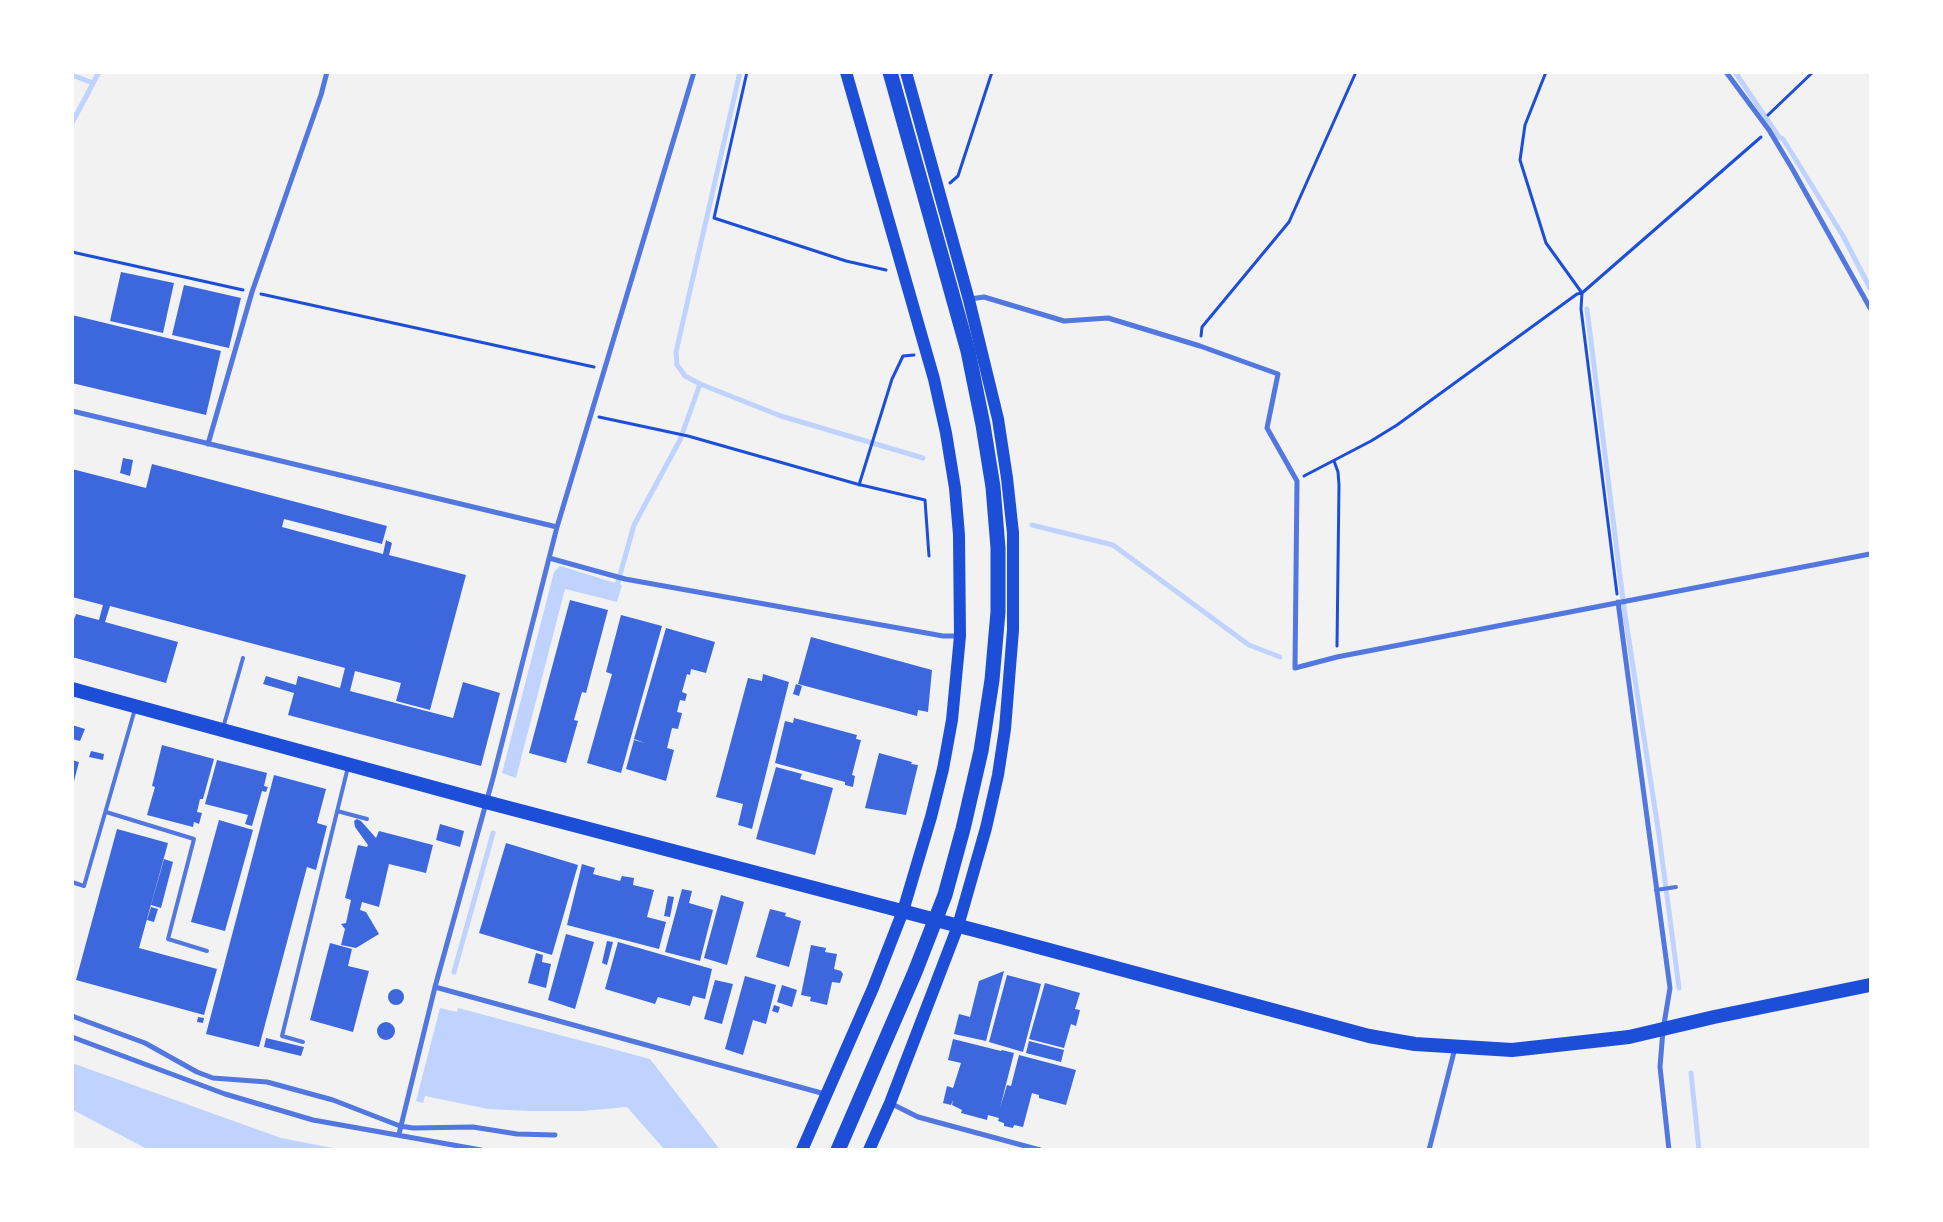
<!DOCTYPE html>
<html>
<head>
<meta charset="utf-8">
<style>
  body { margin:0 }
  #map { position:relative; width:1943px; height:1222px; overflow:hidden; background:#f2f2f2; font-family:Figtree,sans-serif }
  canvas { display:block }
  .frame { position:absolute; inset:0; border:74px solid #fff; pointer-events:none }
</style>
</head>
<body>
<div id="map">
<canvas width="1943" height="1222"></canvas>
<div class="frame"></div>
</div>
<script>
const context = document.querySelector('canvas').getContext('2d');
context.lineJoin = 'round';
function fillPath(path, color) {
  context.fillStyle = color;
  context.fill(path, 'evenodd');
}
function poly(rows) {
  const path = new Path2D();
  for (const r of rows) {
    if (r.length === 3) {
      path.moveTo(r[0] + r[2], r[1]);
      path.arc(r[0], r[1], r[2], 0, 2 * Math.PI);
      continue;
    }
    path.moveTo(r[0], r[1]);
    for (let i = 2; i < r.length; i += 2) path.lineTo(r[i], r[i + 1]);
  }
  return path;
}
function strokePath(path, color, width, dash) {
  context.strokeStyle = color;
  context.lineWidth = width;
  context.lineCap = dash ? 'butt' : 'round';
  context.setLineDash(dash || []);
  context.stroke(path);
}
fillPath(poly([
  [560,566,622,585,617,602,565,589,516,778,502,773,554,572],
  [440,1008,457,1012,458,1008,650,1059,718,1147,715,1150,664,1149,627,1107,583,1111,530,1111,488,1109,425,1096,423,1103,416,1101],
  [72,1063,281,1138,338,1149,147,1149,73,1110]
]), '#bfd3fe');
strokePath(poly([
  [1735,72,1779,137,1783,139,1843,236,1870,288],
  [72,75,93,83],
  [72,123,99,72],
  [1587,309,1624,608,1659,835,1679,988],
  [700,384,781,416,923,458],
  [1032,525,1113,545,1249,645,1280,657],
  [616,589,634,525,680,440,700,384,685,376,677,365,676,352,740,72],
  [454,972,493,833],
  [1691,1073,1699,1150]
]), '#bfd3fe', 5);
fillPath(poly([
  [121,272,174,283,163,333,110,321],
  [184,285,241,298,229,348,172,335],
  [72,315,221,351,206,415,72,383],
  [123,458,133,460,130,476,120,473],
  [152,464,387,526,382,544,284,519,282,527,383,554,386,540,392,543,389,555,466,575,430,710,396,701,401,683,355,671,350,691,453,718,463,682,500,693,481,766,288,715,294,693,263,684,266,676,296,685,298,676,340,688,345,668,110,606,105,622,178,642,166,683,72,657,72,625,76,614,99,620,103,605,72,597,72,469,146,488],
  [570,600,608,610,586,693,582,692,574,720,578,721,566,763,529,753],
  [621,615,662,626,621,773,587,763,612,674,606,672],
  [666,628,715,642,706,673,691,669,690,675,687,674,682,692,687,694,685,701,680,700,677,712,682,713,678,729,672,728,667,748,674,750,666,781,626,769,634,740,645,743,634,739],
  [811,637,932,670,928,712,918,710,917,716,798,684],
  [763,674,789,682,752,829,738,825,743,804,716,797,748,678,762,681],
  [796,684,802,686,799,696,793,694],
  [794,718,857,735,856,739,861,740,852,775,855,776,853,787,845,785,845,782,775,763,785,721,793,723],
  [72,725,85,729,80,741,72,739],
  [162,745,214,759,203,799,200,799,197,812,202,813,199,824,194,822,193,827,147,815,155,787,152,786],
  [91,751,104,754,103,760,89,757],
  [879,753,912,762,911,764,918,765,906,815,865,808],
  [72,760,79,762,73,785,72,785],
  [217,760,267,773,264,786,268,787,266,792,262,791,252,826,245,824,248,815,205,804],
  [776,767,802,774,800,779,833,788,815,855,756,839],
  [274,775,326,789,317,823,327,826,316,870,307,867,259,1047,206,1034],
  [357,819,361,821,376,838,379,831,433,845,426,873,389,864,379,907,362,902,360,910,366,912,379,934,356,948,341,945,345,929,341,924,346,923,351,900,345,898,358,845,367,847,368,845,355,827,354,821],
  [219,820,253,830,225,931,191,922],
  [440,824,464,831,460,847,436,840],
  [117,829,168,843,139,948,217,969,204,1015,76,980],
  [506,843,578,865,552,955,479,933],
  [164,859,173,862,161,908,151,905],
  [582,864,595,868,593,874,620,881,622,876,634,878,633,885,654,890,647,917,666,922,659,949,567,925],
  [682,889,692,891,689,903,713,910,700,961,665,952],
  [721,895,744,902,727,965,704,958],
  [668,896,674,897,670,917,664,916],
  [151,907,158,909,154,922,147,920],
  [770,909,786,913,785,916,801,921,789,967,756,957],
  [566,934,594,942,575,1009,548,1000],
  [607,941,613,942,607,965,602,963],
  [618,942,712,969,705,999,693,996,690,1006,658,997,655,1004,605,989],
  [330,943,352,949,348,966,369,971,353,1032,310,1020],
  [811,945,826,948,825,952,837,954,834,969,841,971,843,974,840,983,832,982,827,1005,810,1001,811,997,801,995],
  [536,953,543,955,542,962,551,964,546,988,528,983],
  [1004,971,986,1041,954,1034,959,1014,970,1017,979,981],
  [1007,975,1041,984,1023,1052,989,1042],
  [745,976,776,985,766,1024,753,1020,743,1055,725,1049],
  [715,980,733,984,722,1024,704,1019],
  [1045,983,1080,993,1075,1009,1080,1010,1076,1026,1071,1024,1064,1048,1029,1039],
  [782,985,797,990,792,1007,777,1002],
  [396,997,8],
  [774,1005,780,1007,778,1013,772,1011],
  [198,1017,204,1018,203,1023,197,1022],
  [386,1031,9],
  [266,1038,304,1047,301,1056,264,1047],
  [953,1039,1001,1051,1002,1050,1014,1053,1000,1108,1007,1085,1011,1086,1019,1055,1076,1070,1066,1105,1039,1098,1039,1095,1032,1093,1023,1127,1014,1125,1013,1128,1004,1126,1004,1123,998,1121,999,1118,988,1115,987,1120,961,1113,962,1110,952,1105,953,1100,951,1105,943,1103,947,1086,953,1088,961,1063,948,1060],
  [1029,1041,1064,1050,1061,1062,1026,1053]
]), '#3d67dc');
strokePath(poly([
  [747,72,714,218,846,261,886,270],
  [1768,115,1813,72],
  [950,183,958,176,992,72],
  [72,252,243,290],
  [261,294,594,367],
  [1201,336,1202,327,1289,222,1356,72],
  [599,417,688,436,857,484,925,500,929,556],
  [1334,461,1338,472,1339,485,1337,646],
  [1304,476,1371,441,1397,425,1577,294,1582,293,1546,243,1520,160,1525,125,1546,72],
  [859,485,892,379,903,356,914,355],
  [1617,594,1581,309,1582,293,1761,137]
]), '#1d4ed8', 3);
strokePath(poly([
  [223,728,243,658],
  [337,811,367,819],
  [106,812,194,839,168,939,207,951],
  [72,882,84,886,135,709],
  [1656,890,1676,887],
  [303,1042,282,1036,348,767]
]), '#5277de', 4);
strokePath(poly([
  [1726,72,1769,130,1793,170,1870,308],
  [970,299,984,297,1064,321,1108,318,1200,346,1278,374,1267,428,1297,481,1295,668,1337,657,1870,554],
  [72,411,557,527],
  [208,444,252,292,321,95,327,72],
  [549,558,625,579,943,636,960,636],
  [1618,602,1670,988,1663,1030,1660,1067,1669,1150],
  [435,987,825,1094],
  [72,1016,145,1043,197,1072,213,1078,267,1082,333,1100,400,1126,413,1128,473,1127,517,1134,555,1135],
  [72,1037,225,1094,313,1120,481,1150],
  [890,1103,918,1117,1040,1150],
  [399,1134,435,987,493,778,557,527,694,72],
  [1429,1150,1455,1048]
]), '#5277de', 5);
strokePath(poly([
  [802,1150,873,988,903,911,931,817,943,769,952,720,960,636,959,535,955,488,946,433,934,379,846,72],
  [869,1150,890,1103,958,926,986,828,998,775,1005,729,1013,630,1013,533,1007,478,998,419,969,300,906,72]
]), '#1d4ed8', 12);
strokePath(poly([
  [72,689,486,802,1001,937,1369,1036,1415,1044,1512,1050,1629,1037,1714,1017,1870,985]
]), '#1d4ed8', 14);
strokePath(poly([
  [838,1150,915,972,945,895,963,829,981,751,992,680,998,612,998,548,993,487,983,425,968,351,890,72]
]), '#1d4ed8', 15);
</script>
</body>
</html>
